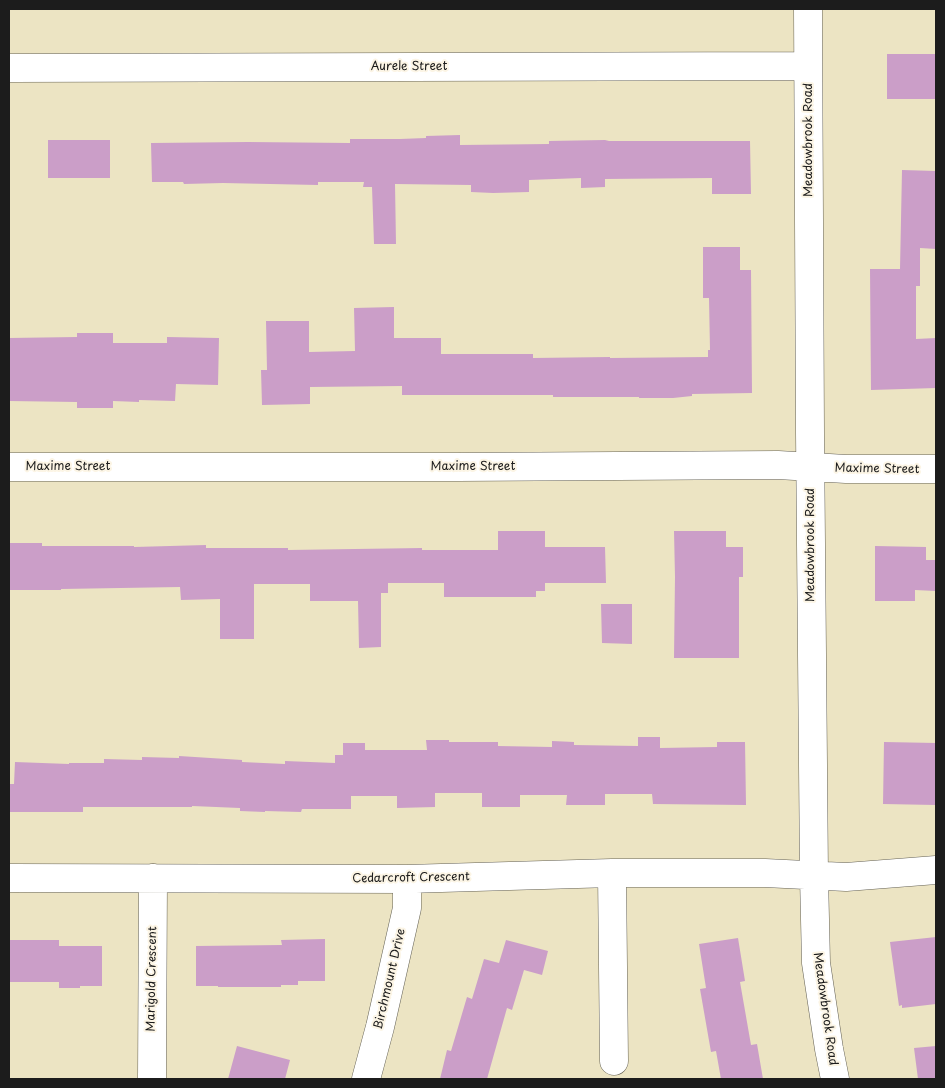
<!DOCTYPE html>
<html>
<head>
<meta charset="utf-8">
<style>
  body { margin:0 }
  #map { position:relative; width:945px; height:1088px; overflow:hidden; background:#ece4c3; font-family:"Playpen Sans",sans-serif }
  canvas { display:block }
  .frame { position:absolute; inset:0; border:10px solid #1c1c1c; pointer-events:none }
</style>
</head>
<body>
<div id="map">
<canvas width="945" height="1088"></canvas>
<div class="frame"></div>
</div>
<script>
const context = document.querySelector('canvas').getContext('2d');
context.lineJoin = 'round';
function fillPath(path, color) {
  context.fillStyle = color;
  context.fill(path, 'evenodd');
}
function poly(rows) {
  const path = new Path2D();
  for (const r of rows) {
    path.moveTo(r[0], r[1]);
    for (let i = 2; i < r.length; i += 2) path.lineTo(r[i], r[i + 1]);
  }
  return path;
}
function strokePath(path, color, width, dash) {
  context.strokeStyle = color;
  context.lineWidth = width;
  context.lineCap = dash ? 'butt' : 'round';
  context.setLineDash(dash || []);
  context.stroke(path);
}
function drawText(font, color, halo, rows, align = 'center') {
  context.font = font + ' "Playpen Sans",sans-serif';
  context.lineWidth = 4;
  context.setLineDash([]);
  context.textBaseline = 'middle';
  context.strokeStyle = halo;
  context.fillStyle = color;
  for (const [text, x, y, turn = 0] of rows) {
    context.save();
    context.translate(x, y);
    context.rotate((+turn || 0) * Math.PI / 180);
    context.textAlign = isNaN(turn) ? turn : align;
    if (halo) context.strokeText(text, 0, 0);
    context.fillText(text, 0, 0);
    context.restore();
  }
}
fillPath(poly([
  [887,54,936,54,936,99,887,99],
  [460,135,460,145,549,144,549,141,605,140,609,141,750,141,751,194,712,194,712,178,605,179,605,187,581,188,581,178,529,180,529,192,493,193,471,192,471,185,395,184,396,244,374,244,372,187,363,187,364,182,318,182,318,185,223,183,184,184,183,182,152,182,151,143,248,142,350,143,350,139,400,139,426,138,426,136],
  [48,140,110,140,110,178,48,178],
  [902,170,936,171,936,249,920,248,920,286,916,286,916,339,936,338,936,388,871,390,870,269,900,269],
  [703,247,740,247,740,270,751,270,752,393,692,394,692,396,673,398,639,398,639,397,553,397,553,395,402,395,402,386,310,387,310,404,262,405,261,370,267,370,266,321,309,321,309,352,355,351,354,308,394,307,394,338,441,338,441,354,533,354,533,358,610,357,610,358,708,357,708,350,710,350,709,298,703,298],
  [77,333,113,333,113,343,167,343,167,337,219,338,218,385,176,384,175,401,139,400,139,402,113,401,113,408,77,408,77,402,9,401,9,338,77,337],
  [498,531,545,531,545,547,605,547,606,583,545,583,545,591,536,591,536,597,444,597,444,583,388,583,388,593,381,593,381,647,359,648,358,601,310,601,310,584,254,584,254,639,220,639,220,599,181,600,180,587,61,589,61,590,9,590,9,543,42,543,42,546,134,546,134,547,206,545,206,548,288,548,288,550,422,548,422,550,498,550],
  [674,531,726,531,726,547,743,547,743,577,739,577,739,658,674,658,675,577],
  [875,546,926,547,926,560,936,560,936,591,915,590,915,601,875,601],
  [601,604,632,604,632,644,602,643],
  [638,737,660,737,660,748,717,747,717,742,745,742,746,805,653,804,652,794,605,794,605,805,566,805,567,795,520,795,520,807,482,807,482,793,435,793,435,807,397,808,397,796,351,796,351,809,302,809,301,812,265,811,265,812,240,811,240,808,192,806,192,807,83,807,83,812,9,812,9,784,14,784,15,762,69,764,69,763,104,763,104,759,142,760,142,757,179,758,179,756,242,760,242,762,285,764,285,761,335,763,335,755,343,755,343,743,365,743,365,750,427,750,426,740,449,740,449,742,498,742,498,746,552,747,552,741,574,742,574,745,638,746],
  [884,742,936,743,936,805,883,804],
  [936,937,936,1004,902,1008,902,1005,899,1006,890,942],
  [738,938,745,981,740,982,751,1045,757,1044,763,1079,721,1079,716,1051,711,1052,700,989,706,988,699,944],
  [325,939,325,981,298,981,298,985,281,985,281,987,218,987,218,986,196,986,196,946,282,945,281,940],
  [9,940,59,940,59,946,102,946,102,986,80,986,80,988,59,988,59,982,9,982],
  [506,940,548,951,542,975,524,970,512,1010,507,1008,487,1079,440,1079,447,1050,451,1051,467,997,472,999,484,959,499,963],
  [237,1046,290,1060,285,1079,228,1079],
  [936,1046,936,1079,918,1079,914,1048]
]), '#cb9ec8');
const minor = poly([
  [808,9,810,433,814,876,816,963,829,1049,835,1079],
  [9,68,808,66],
  [9,467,457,467,778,465,846,469,936,469],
  [612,873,614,1061],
  [9,878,407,879,612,873,765,873,846,877,936,870],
  [152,1079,153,878],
  [366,1079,380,1027,407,908,407,879]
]);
strokePath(minor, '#656256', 29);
strokePath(minor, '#fff', 28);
drawText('12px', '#1c1c1c', '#fcf5e5', [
  ["Aurele Street",409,67],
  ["Meadowbrook Road",809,140,-90],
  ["Maxime Street",68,467],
  ["Maxime Street",473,467],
  ["Maxime Street",877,469,1],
  ["Meadowbrook Road",811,545,-90],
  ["Cedarcroft Crescent",411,878,-1],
  ["Marigold Crescent",152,979,-89],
  ["Birchmount Drive",390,979,-77],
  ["Meadowbrook Road",825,1009,82]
]);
</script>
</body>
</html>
